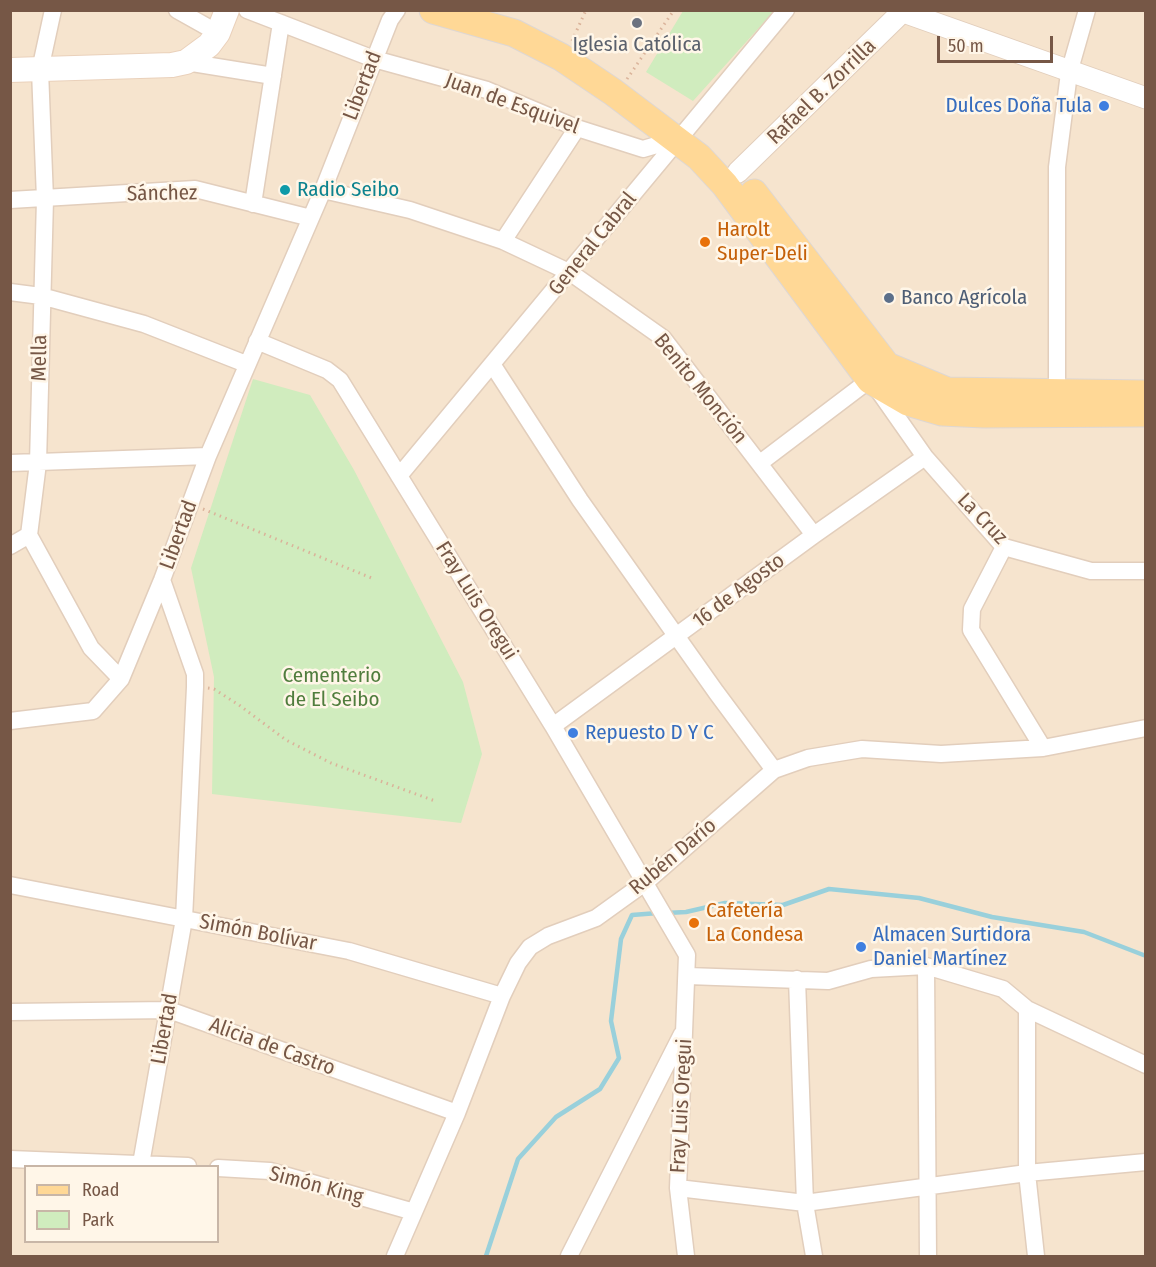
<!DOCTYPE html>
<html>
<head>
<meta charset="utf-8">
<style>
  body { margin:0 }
  #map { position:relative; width:1156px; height:1267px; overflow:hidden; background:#fef2e0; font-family:"Fira Sans Condensed",sans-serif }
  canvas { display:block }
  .frame { position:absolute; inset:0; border:12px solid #765746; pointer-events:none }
  .legend { position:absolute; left:24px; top:1165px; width:195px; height:78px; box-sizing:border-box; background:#fff6e8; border:2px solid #c8b6a7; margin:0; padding:8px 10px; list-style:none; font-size:18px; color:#765746 }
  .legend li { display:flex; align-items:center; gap:12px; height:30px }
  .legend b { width:30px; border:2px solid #c8b6a7 }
  .scale { position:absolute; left:937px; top:36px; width:116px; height:27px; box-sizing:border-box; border:3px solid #765746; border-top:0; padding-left:8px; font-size:18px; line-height:21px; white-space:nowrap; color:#765746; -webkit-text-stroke:4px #fff6e8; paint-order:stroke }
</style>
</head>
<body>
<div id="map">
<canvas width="1156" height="1267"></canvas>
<div class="frame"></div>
<ul class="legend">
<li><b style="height:8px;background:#ffd896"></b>Road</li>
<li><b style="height:16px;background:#d0ecbe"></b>Park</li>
</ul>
<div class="scale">50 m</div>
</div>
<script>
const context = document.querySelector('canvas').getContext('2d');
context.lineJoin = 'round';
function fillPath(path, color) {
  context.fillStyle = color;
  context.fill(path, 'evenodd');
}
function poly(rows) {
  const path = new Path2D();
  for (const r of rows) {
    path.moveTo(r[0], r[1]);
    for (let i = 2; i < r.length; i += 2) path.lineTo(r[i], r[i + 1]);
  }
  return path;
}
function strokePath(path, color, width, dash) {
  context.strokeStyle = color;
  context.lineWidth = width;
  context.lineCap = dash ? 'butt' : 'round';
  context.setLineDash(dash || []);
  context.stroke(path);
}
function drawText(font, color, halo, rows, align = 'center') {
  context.font = font + ' "Fira Sans Condensed",sans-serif';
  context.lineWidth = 5;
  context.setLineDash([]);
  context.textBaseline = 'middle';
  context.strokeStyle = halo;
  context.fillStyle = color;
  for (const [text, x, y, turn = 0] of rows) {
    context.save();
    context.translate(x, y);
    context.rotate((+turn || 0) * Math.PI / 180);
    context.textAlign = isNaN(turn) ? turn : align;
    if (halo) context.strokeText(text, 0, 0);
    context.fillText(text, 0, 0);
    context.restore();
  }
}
fillPath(poly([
  [10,11,1145,11,1145,1256,11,1256],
  [26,1166,218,1166,218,1242,26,1242]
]), '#f6e4ce');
fillPath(poly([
  [683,11,774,11,693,101,646,72],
  [253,379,310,395,354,470,463,682,482,754,461,823,212,794,214,677,191,568]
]), '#d0ecbe');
strokePath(poly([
  [666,913,686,912,725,903,783,905,829,889,919,898,992,917,1084,932,1146,956],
  [486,1256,518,1159,556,1117,600,1089,619,1058,611,1021,621,939,632,915,658,913]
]), '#99d0db', 4.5);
const minor = poly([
  [53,10,40,70,45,199,38,463,29,535,91,648,121,679],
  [177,10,218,33],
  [247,10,374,59,487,90,577,128,643,149,677,139],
  [186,62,273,76],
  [323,190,410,210,503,241,571,273,663,338,814,535],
  [10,200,195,189,311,218],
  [253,204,281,23],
  [503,241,577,128],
  [10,292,41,296,144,324,246,364],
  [257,341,327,370,340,380,553,726,687,955,678,1188,686,1256],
  [492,364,580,500,716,692,774,770],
  [878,390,925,457,1004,547,1091,571,1146,571],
  [1057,394,1057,167,1069,73,1087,10],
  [10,463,208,456],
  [760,463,876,375],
  [399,476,786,10],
  [10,546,29,535],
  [1004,547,972,609,971,630,1043,748],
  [10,721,93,711,121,679,162,580,208,456,323,190,390,20,397,10],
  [553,726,814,535,925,457],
  [10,885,349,951,502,996],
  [926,966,928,1256],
  [688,976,828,981,871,969,926,966,1003,989,1027,1009,1146,1065],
  [797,979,805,1203,814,1256],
  [1027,1009,1027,1173,1036,1256],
  [10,1012,169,1010,457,1113],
  [10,1159,188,1166],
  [141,1164,184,919,195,687,195,674,162,580],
  [218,1168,270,1171,414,1212],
  [678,1188,805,1203,1027,1173,1146,1162],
  [395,1256,457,1113,502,996,518,963,530,947,548,936,596,918,646,882,774,770,808,758,862,749,941,754,1043,748,1146,728],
  [569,1256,682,1034]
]);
const tertiary = poly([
  [898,10,1146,98],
  [738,172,904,10]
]);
const secondary = poly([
  [10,70,172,65,186,62,209,45,218,33,227,10]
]);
const primary = poly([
  [433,10,514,33,561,57,613,92,699,157,725,185,870,380,908,402,942,412,984,414,1146,413],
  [754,193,887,366,947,391,1146,394]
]);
strokePath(minor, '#e2cebc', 19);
strokePath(tertiary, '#e2cebc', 23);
strokePath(secondary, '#ead1bb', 26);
strokePath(primary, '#ded7d3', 29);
strokePath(poly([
  [572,41,586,10],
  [627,79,674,10],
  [203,509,374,579],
  [208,688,214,689,239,705,286,740,331,763,435,801]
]), '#dab39a', 3, [1.5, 4.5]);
strokePath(minor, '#fff', 16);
strokePath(tertiary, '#fff', 21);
strokePath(secondary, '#fff', 24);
strokePath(primary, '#ffd896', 27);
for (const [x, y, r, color] of [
  [637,23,6,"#6b7280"],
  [1104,106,6,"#3f7fe0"],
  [285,190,6,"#0f9aa8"],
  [705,242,6,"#e8710a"],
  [889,298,6,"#5c6f8a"],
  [573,733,6,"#3f7fe0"],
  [694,923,6,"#e8710a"],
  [861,947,6,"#3f7fe0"]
]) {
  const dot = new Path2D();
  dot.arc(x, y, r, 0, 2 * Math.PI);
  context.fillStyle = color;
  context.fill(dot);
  strokePath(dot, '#fff6e8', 2);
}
drawText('21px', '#5b616d', '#fff6e8', [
  ["Iglesia Católica",637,45]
]);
drawText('21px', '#765746', '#fff6e8', [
  ["Libertad",363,86,-69],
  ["Rafael B. Zorrilla",822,92,-44],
  ["Juan de Esquivel",512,104,20],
  ["Sánchez",162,194,-1],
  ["General Cabral",593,244,-51],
  ["Mella",40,358,-89],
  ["Benito Monción",700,389,51],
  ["La Cruz",982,519,46],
  ["Libertad",179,535,-70],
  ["16 de Agosto",739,591,-37],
  ["Fray Luis Oregui",476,601,58],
  ["Rubén Darío",673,857,-40],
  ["Simón Bolívar",258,933,11],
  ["Libertad",165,1029,-80],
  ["Alicia de Castro",272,1047,20],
  ["Fray Luis Oregui",682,1106,-87],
  ["Simón King",316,1186,15]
]);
drawText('21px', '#366cbe', '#fff6e8', [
  ["Dulces Doña Tula",1092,106,"right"],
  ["Repuesto D Y C",585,733],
  ["Almacen Surtidora",873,935],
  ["Daniel Martínez",873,959]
], 'left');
drawText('21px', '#0d838f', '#fff6e8', [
  ["Radio Seibo",297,190]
], 'left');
drawText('21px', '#c56008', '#fff6e8', [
  ["Harolt",717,230],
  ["Super-Deli",717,254],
  ["Cafetería",706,911],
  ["La Condesa",706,935]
], 'left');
drawText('21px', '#4e5e75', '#fff6e8', [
  ["Banco Agrícola",901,298]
], 'left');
drawText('21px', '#507d3d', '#fff6e8', [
  ["Cementerio",332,676],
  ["de El Seibo",332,700]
]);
</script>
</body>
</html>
